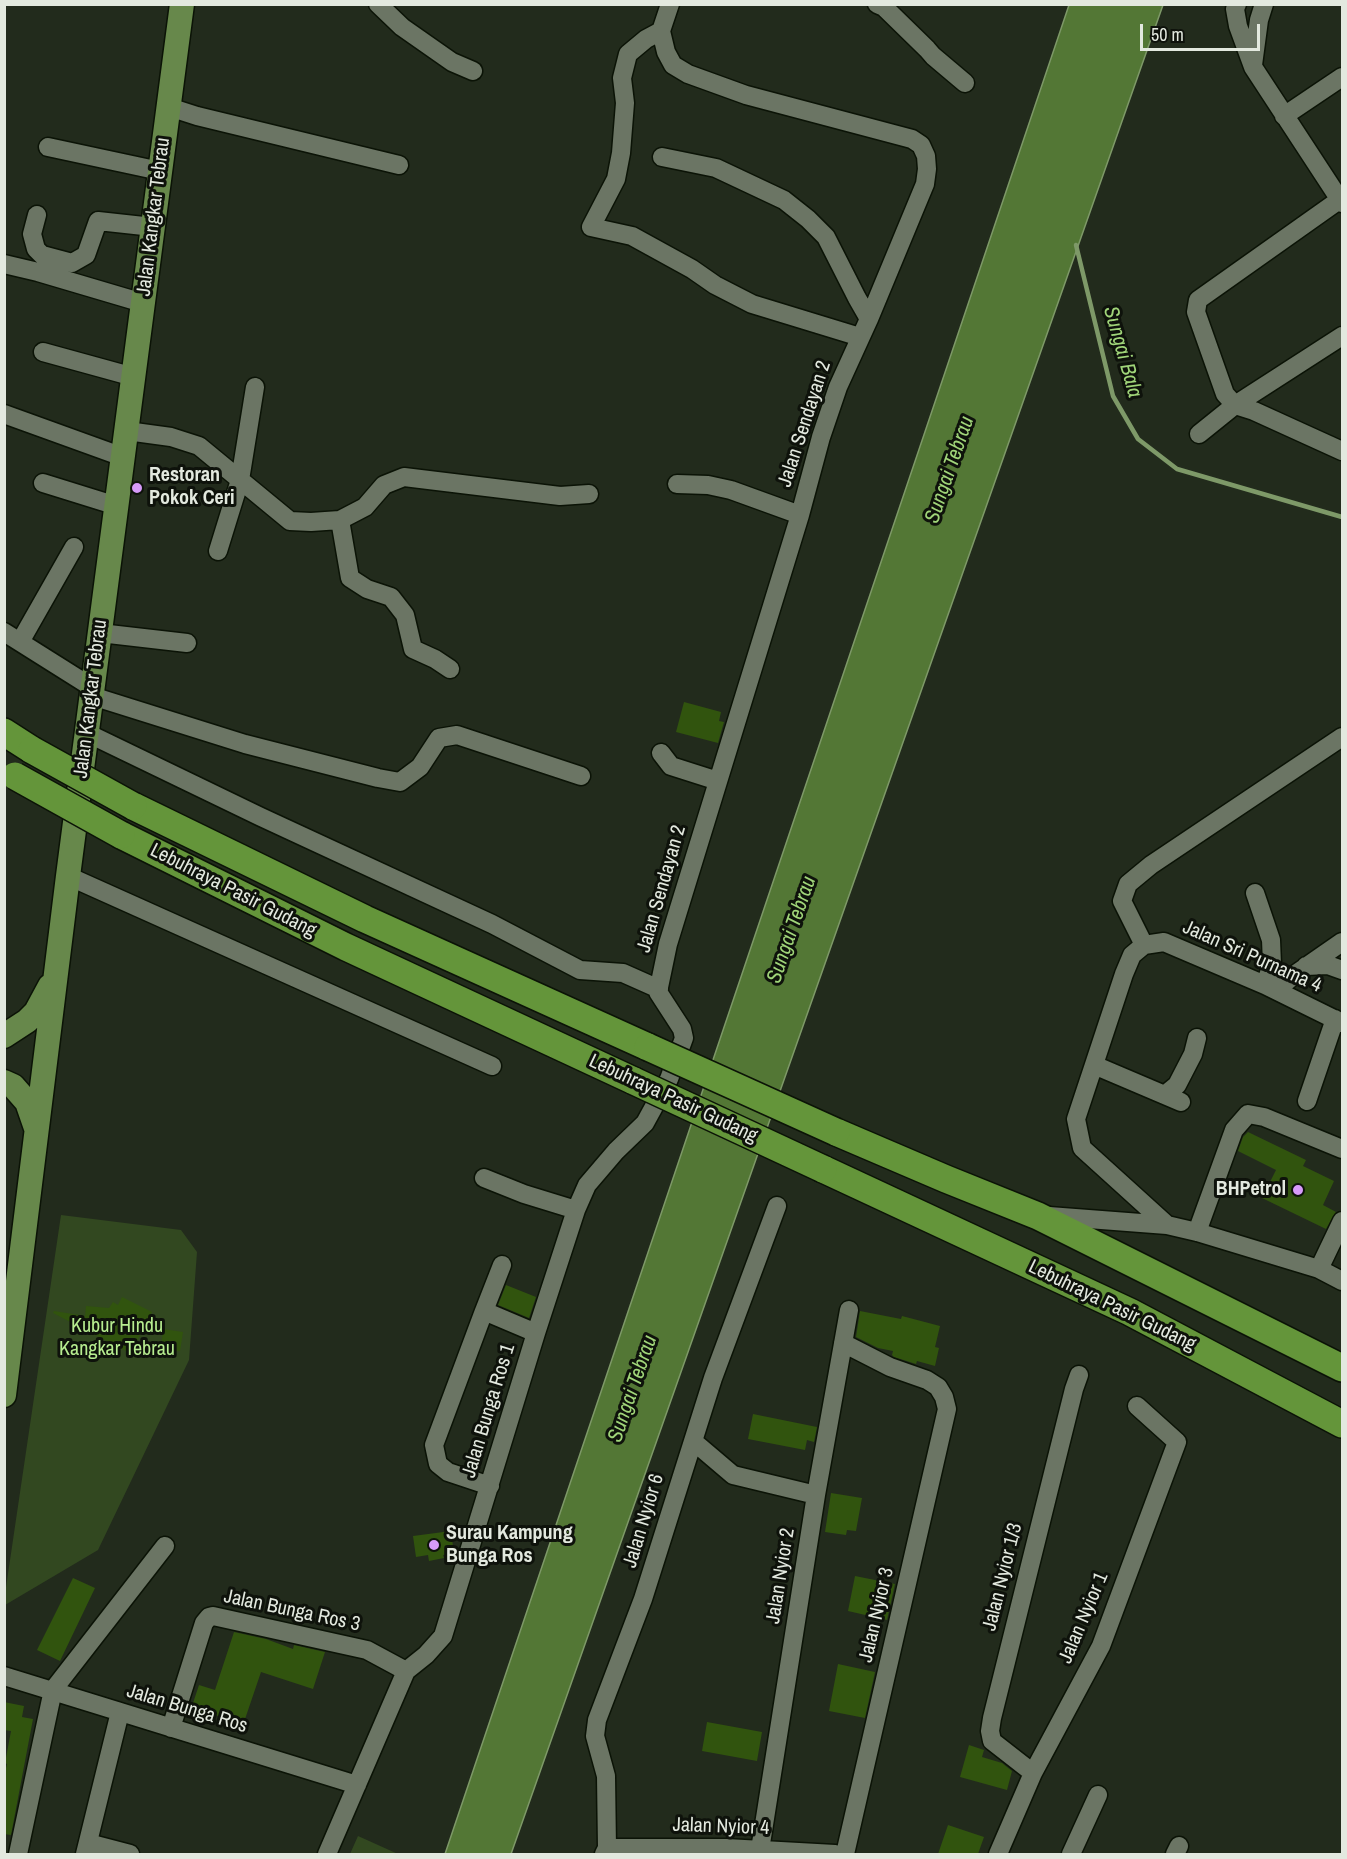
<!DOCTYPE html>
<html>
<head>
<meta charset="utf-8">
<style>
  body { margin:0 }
  #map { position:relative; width:1347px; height:1859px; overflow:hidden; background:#222b1c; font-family:"Archivo Narrow",sans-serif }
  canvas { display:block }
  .frame { position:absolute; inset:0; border:6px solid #e3e9df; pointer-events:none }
  .scale { position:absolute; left:1140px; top:24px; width:120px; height:27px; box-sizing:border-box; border:3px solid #e3e9df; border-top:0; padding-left:8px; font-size:18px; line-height:21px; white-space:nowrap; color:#e3e9df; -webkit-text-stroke:4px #0e120b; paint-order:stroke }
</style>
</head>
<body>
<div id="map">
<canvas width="1347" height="1859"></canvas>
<div class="frame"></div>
<div class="scale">50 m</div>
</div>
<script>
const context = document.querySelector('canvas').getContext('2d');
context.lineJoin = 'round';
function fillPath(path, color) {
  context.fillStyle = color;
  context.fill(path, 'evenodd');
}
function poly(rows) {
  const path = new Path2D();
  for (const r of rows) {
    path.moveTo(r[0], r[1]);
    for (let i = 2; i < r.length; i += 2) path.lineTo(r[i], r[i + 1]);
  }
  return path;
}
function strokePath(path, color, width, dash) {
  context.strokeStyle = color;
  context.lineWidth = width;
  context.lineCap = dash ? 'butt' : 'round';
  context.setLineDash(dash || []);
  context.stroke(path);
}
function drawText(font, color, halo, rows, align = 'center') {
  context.font = font + ' "Archivo Narrow",sans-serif';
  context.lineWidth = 6;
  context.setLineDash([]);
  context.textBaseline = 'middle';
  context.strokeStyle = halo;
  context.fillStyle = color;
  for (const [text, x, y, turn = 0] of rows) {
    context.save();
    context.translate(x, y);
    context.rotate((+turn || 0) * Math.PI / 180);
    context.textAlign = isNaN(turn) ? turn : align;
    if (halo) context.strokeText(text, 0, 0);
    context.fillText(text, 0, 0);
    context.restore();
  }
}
fillPath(poly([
  [61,1215,181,1230,197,1252,189,1360,98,1550,5,1605,5,1594],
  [358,1836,398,1854,350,1854]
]), '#324820');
const water = poly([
  [1069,5,1163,5,511,1854,445,1854,1069,5]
]);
fillPath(water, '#537735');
strokePath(water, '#7e9968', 1.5);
strokePath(poly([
  [1076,245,1113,396,1138,439,1177,469,1342,517]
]), '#7e9968', 4.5);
fillPath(poly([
  [684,702,721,712,719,721,724,722,718,743,676,732],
  [1248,1132,1306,1160,1303,1166,1334,1181,1323,1205,1336,1212,1326,1229,1262,1198,1276,1170,1238,1151,1243,1137],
  [506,1285,536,1297,529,1318,498,1305],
  [122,1297,152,1312,136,1343,131,1341,126,1351,53,1313,54,1311,85,1316,86,1306,109,1308,113,1302,118,1305],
  [860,1311,901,1319,902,1316,940,1326,935,1347,939,1348,935,1366,917,1361,916,1364,894,1357,892,1355,893,1351,878,1348,856,1337],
  [163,1329,183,1332,180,1351,161,1349],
  [753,1414,817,1427,814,1442,807,1440,805,1450,748,1439],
  [831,1493,862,1498,856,1531,847,1530,846,1535,825,1532],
  [451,1531,454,1554,443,1555,444,1558,429,1561,428,1555,416,1557,413,1536],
  [855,1576,895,1584,887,1620,848,1611],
  [73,1578,95,1588,60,1661,37,1650],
  [234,1632,266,1639,293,1649,294,1645,325,1652,313,1689,261,1672,243,1725,207,1712,205,1717,194,1716,191,1709,199,1685,215,1690],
  [838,1664,875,1672,865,1718,829,1711],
  [4,1702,24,1706,22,1717,33,1719,11,1835,4,1834,4,1776,7,1764,5,1763,11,1731,4,1730],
  [707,1722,762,1732,757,1761,702,1751],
  [969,1745,984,1750,982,1757,1002,1763,1012,1771,1007,1790,960,1777],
  [948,1825,984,1837,978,1854,938,1854]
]), '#31540e');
const minor = poly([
  [378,4,402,27,452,62,473,71],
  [877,4,884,7,927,49,933,56,965,83],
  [1237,4,1235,9,1238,26,1253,67,1342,203],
  [661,31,646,39,628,54,622,78,625,103,621,153,616,179,591,227,632,236,692,269,715,285,752,304,860,337],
  [1253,65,1259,20,1264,4],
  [169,107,197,116,399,165],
  [1284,116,1342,77],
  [48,147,160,171],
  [662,157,716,168,784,200,808,219,826,237,857,298,869,319],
  [1342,198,1198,300,1196,312,1225,394,1235,405,1254,411,1342,451],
  [37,215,32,234,36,249,42,255,72,263,86,255,98,221,153,227],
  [4,264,38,272,143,303],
  [43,352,134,377],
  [4,414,123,457],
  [127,431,171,437,199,446,290,521,311,522,340,520,365,507,384,485,404,477,560,496,589,494],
  [1199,434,1235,405,1342,336],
  [43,483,117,506],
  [677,484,708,485,731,490,800,515],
  [340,520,350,578,367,589,391,597,405,615,413,649,435,659,450,669],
  [218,551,240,480,255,387],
  [4,632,93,688],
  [100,633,187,643],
  [20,642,74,547],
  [92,696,245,744,378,778,400,782,420,767,439,738,457,735,581,776],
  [87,733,261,817,492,924,580,970,623,973,659,989],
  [661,753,671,766,718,781],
  [68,876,492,1066],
  [1255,893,1271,940,1272,964,1265,985],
  [1144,945,1122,901,1128,884,1151,865,1342,737],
  [1306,966,1328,965,1342,970],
  [1276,990,1293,976,1342,942],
  [1342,1023,1265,985,1164,942,1144,945,1132,955,1124,974,1076,1119,1082,1148,1167,1225,1197,1232,1319,1269,1342,1281],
  [1094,1065,1181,1102],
  [1166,1094,1177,1085,1193,1054,1197,1038],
  [1307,1101,1335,1019],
  [484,1178,524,1194,576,1210],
  [1049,1216,1167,1225],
  [1197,1232,1234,1130,1248,1114,1264,1117,1342,1149],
  [1319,1269,1342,1221],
  [484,1311,502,1265],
  [843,1343,890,1367,927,1380,938,1387,944,1397,947,1409,845,1854],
  [693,1441,733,1475,816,1495],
  [490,1486,448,1472,438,1464,434,1445,484,1311,536,1333],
  [4,1676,357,1785],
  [171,1728,204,1623,209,1617,213,1616,367,1650,406,1671],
  [1033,1773,992,1741,990,1731,992,1718,1074,1389,1079,1375],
  [88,1843,130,1854],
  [607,1848,726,1848,835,1854],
  [760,1850,816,1495,849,1310],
  [18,1854,53,1690,165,1546],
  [85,1854,120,1712],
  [327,1854,406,1671,426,1655,443,1636,536,1333,576,1210,587,1185,616,1151,645,1123,669,1079,684,1038,682,1029,658,992,668,944,800,515,821,437,838,387,869,319,925,184,927,169,926,156,921,145,912,139,746,95,688,74,673,65,666,52,661,31,670,4],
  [604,1854,607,1848,606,1776,595,1736,597,1720,643,1599,713,1378,777,1206],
  [998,1854,1033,1773,1101,1646,1177,1442,1137,1406],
  [1071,1854,1098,1795],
  [1175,1854,1179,1846]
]);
const major = poly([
  [4,1036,27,1021,36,1012,50,986],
  [4,1082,13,1086,27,1102,36,1128],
  [4,1395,68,876,182,4]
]);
const highway = poly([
  [4,732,32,750],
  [133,806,365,919,648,1047],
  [121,835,346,947,634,1081],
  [836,1132,946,1179,1038,1216,1342,1368],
  [823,1169,1130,1312,1342,1424]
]);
strokePath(minor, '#0b1306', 21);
strokePath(major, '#0b1306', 27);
strokePath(highway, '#0b1306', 30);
strokePath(minor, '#6b7564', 18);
strokePath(major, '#67884b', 24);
strokePath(highway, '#64953a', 27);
const highwayBridge = poly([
  [32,750,133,806],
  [15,776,121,835],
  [648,1047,836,1132],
  [634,1081,823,1169]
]);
strokePath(highwayBridge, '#0b1306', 30, []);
strokePath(highwayBridge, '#64953a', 27);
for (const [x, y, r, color] of [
  [137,488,6,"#d79bf9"],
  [1298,1190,6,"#d79bf9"],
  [434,1545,6,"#d79bf9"]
]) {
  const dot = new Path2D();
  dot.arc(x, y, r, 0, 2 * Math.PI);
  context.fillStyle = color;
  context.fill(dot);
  strokePath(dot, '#0e120b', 2);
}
drawText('20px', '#e3e9df', '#0e120b', [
  ["Jalan Kangkar Tebrau",154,217,-83],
  ["Jalan Sendayan 2",805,424,-72],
  ["Jalan Kangkar Tebrau",91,699,-83],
  ["Jalan Sendayan 2",662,889,-74],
  ["Lebuhraya Pasir Gudang",233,891,27],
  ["Jalan Sri Purnama 4",1252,957,24],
  ["Lebuhraya Pasir Gudang",673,1099,25],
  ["Lebuhraya Pasir Gudang",1112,1306,26],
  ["Jalan Bunga Ros 1",489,1411,-73],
  ["Jalan Nyior 6",644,1521,-73],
  ["Jalan Nyior 2",781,1576,-81],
  ["Jalan Nyior 1/3",1003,1577,-76],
  ["Jalan Bunga Ros 3",292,1611,12],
  ["Jalan Nyior 3",877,1615,-77],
  ["Jalan Nyior 1",1084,1618,-67],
  ["Jalan Bunga Ros",187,1709,17],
  ["Jalan Nyior 4",721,1827,2]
]);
drawText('bold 20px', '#e3e9df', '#0e120b', [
  ["Restoran",149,476],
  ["Pokok Ceri",149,499],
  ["BHPetrol",1286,1190,"right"],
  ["Surau Kampung",446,1534],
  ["Bunga Ros",446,1557]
], 'left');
drawText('20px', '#b7ed90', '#0e120b', [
  ["Kubur Hindu",117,1327],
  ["Kangkar Tebrau",117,1350]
]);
drawText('italic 21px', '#a0d579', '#0e120b', [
  ["Sungai Bala",1122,352,74],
  ["Sungai Tebrau",950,470,-71],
  ["Sungai Tebrau",792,930,-71],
  ["Sungai Tebrau",633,1389,-71]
]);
</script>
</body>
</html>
